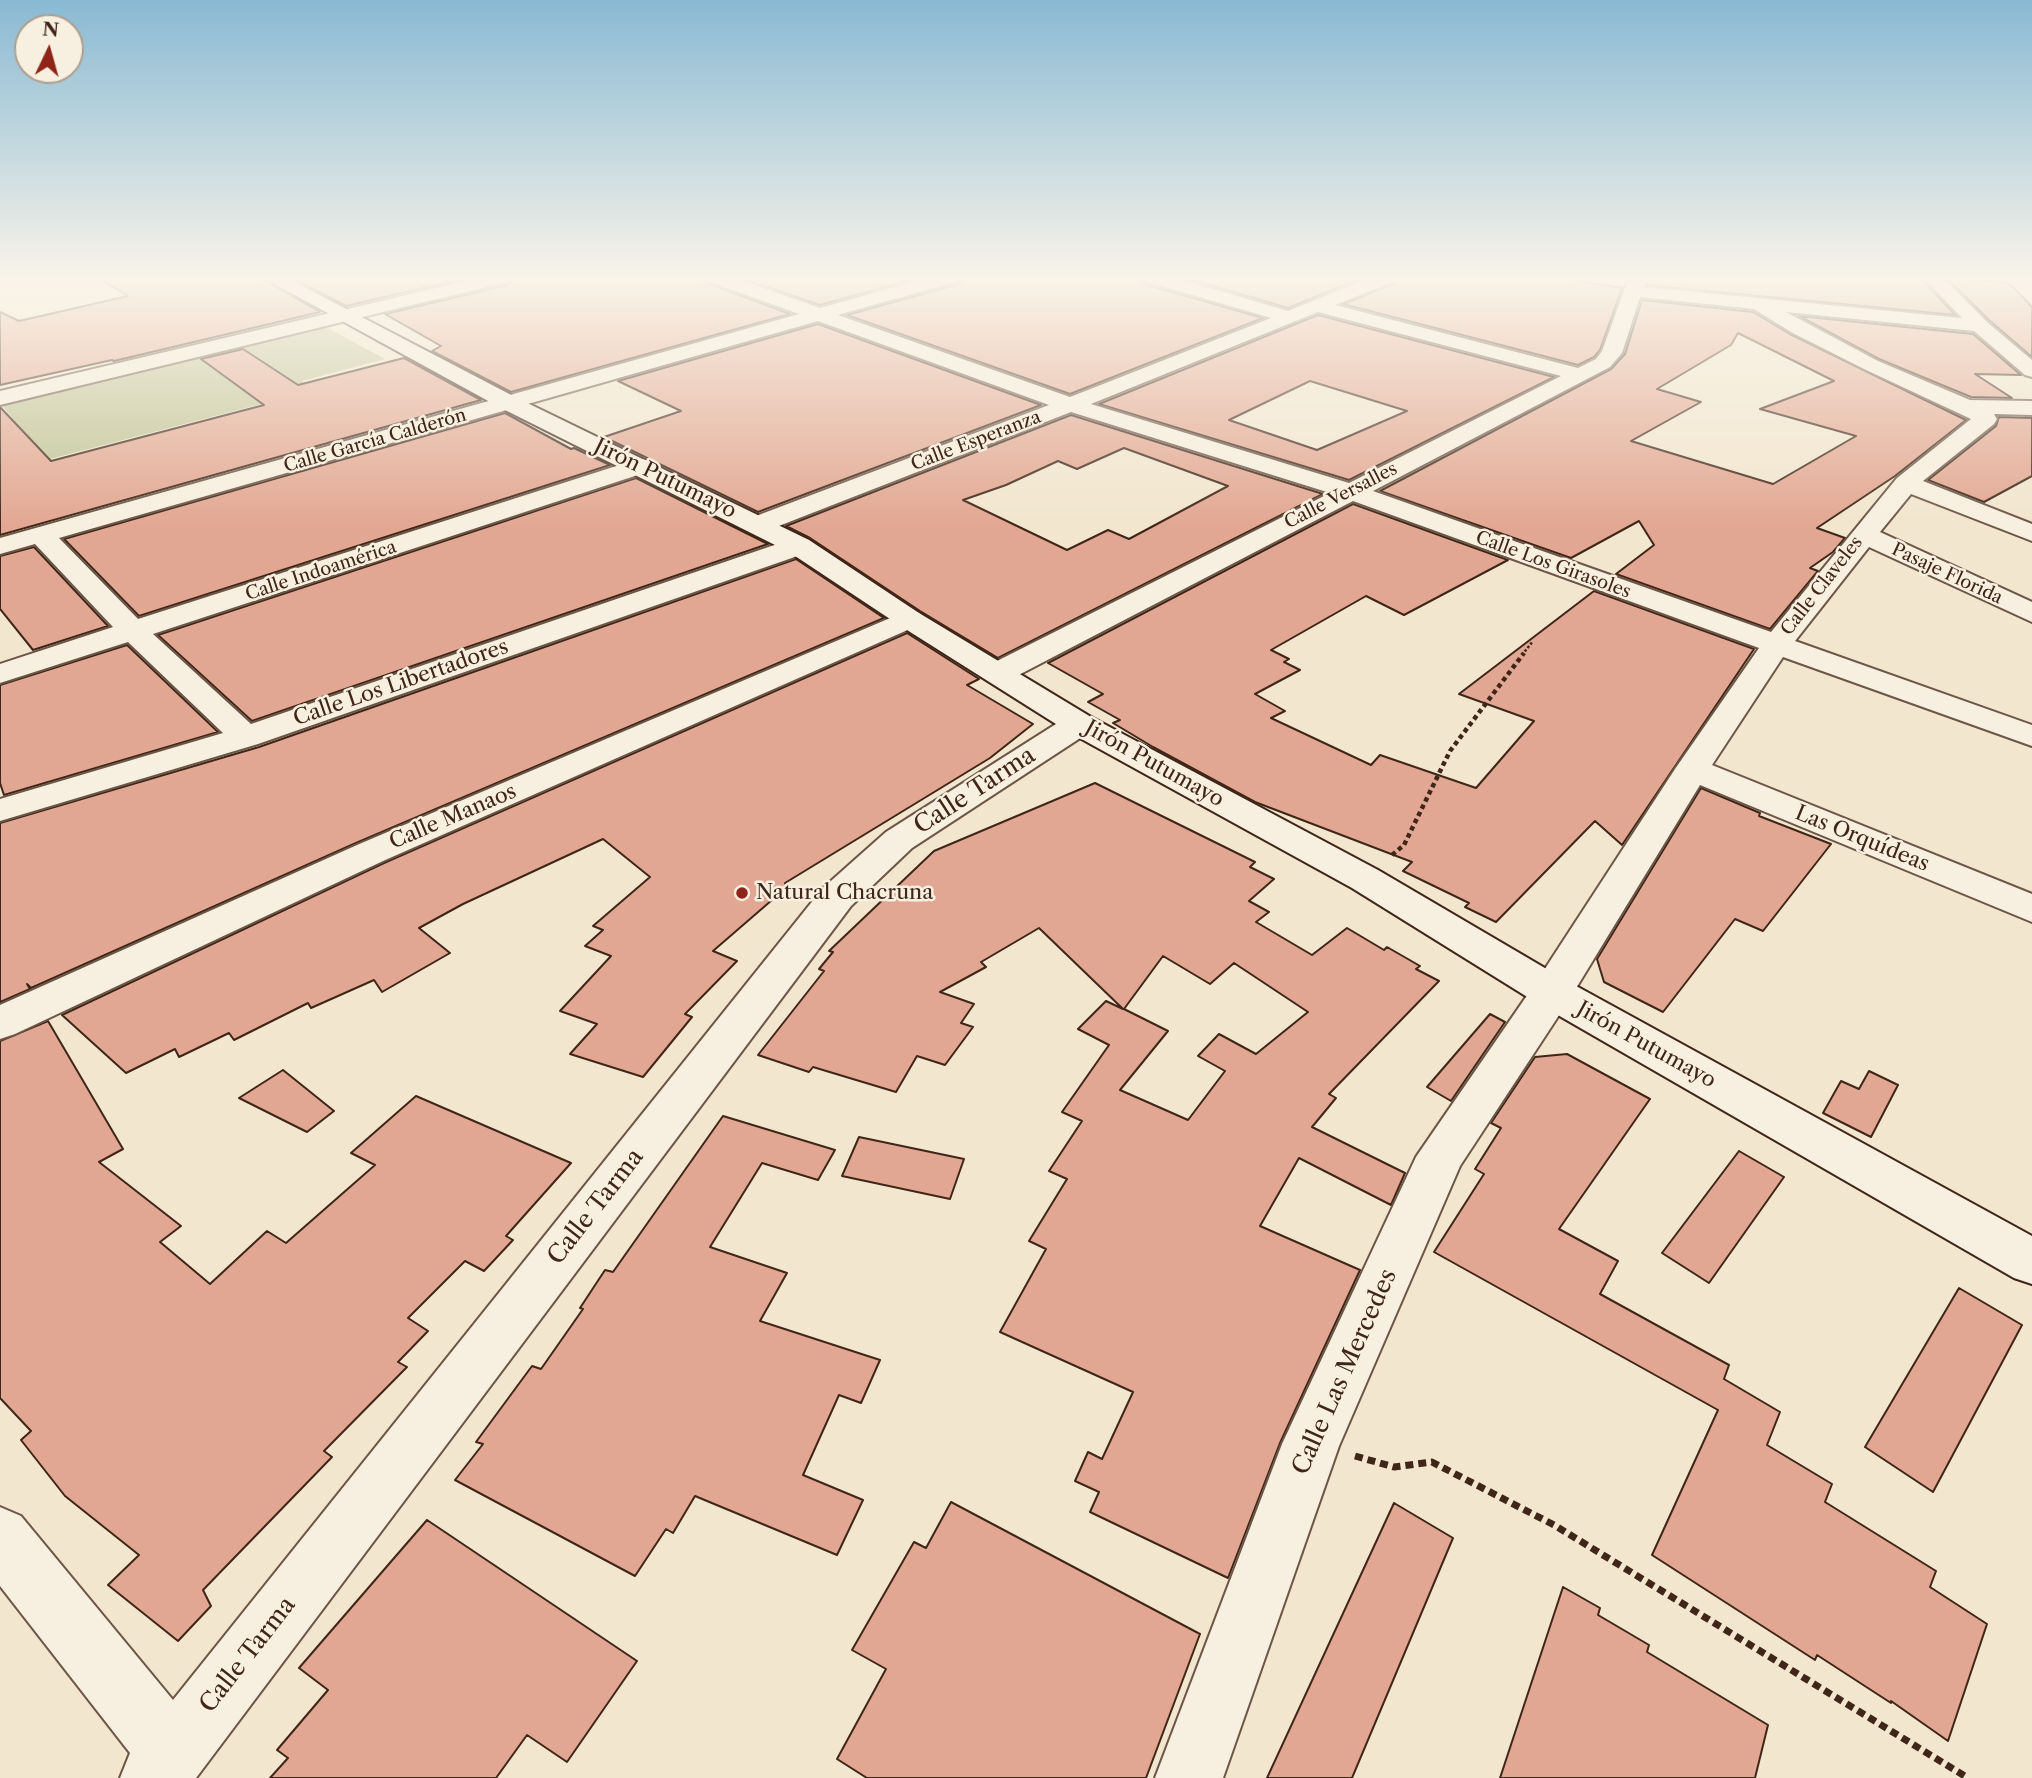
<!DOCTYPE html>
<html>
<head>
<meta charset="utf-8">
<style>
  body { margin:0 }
  #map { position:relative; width:2032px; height:1778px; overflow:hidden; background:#f2e6ce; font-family:"Libre Caslon Text",serif }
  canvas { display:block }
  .north { position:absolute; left:14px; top:14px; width:70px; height:70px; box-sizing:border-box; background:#f7efdf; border:2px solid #ad9f8f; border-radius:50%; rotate:5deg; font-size:19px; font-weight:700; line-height:28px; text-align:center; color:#3f2618 }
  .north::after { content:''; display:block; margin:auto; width:24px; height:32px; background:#8f2418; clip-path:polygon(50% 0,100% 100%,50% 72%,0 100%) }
</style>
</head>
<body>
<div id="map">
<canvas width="2032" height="1778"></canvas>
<div class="north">N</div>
</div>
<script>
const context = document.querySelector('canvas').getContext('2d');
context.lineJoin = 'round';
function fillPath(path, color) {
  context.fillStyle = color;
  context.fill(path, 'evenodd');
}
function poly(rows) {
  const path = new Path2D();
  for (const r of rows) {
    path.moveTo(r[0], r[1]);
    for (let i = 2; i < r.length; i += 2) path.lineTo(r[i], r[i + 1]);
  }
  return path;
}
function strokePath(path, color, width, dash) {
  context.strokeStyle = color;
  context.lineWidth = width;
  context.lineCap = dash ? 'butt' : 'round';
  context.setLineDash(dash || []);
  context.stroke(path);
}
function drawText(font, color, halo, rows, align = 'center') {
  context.font = font + ' "Libre Caslon Text",serif';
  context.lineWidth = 5;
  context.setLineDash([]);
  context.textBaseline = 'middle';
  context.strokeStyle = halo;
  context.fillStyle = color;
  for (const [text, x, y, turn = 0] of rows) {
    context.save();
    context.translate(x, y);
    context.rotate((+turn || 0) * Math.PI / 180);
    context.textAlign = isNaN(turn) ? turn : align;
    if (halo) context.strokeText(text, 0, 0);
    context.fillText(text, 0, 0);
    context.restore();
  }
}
fillPath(poly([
  [322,325,385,359,302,381,311,391,0,472,41,453,0,403]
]), '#bfc395');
const building = poly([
  [97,277,259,277,320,312,114,361,112,360,0,385,0,312,19,321,128,296,97,277],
  [291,277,470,277,346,306,291,277],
  [519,277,701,277,707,283,790,314,511,392,432,351,441,346,385,314,508,285,519,277],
  [749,277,920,277,820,305,744,279,749,277],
  [963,277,1140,277,1144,284,1263,318,1070,394,847,315,959,284,963,277],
  [1183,277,1364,277,1288,308,1183,277],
  [1400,277,1557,277,1622,288,1600,350,1594,357,1578,365,1343,304,1396,283,1400,277],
  [1649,277,1921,278,1955,315,1647,285,1649,277],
  [1948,279,2006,282,2015,289,2032,307,2032,357,1989,320,1948,279],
  [1642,300,1753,312,1790,334,1966,420,1895,476,1817,528,1845,538,1833,552,1810,568,1818,571,1770,629,1616,574,1654,545,1639,521,1571,558,1380,491,1611,369,1625,354,1642,300],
  [1738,333,1834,381,1760,409,1856,436,1773,484,1631,441,1701,402,1657,389,1731,345,1738,333],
  [1318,315,1554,377,1349,480,1099,404,1318,315],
  [1310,381,1407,411,1317,450,1229,420,1310,381],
  [1799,316,1973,334,2021,375,1975,374,2012,398,1971,397,1879,359,1799,316],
  [818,324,1041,405,758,512,604,437,681,411,618,381,818,324],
  [243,349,298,385,404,358,481,400,0,535,0,407,51,461,264,405,201,359,243,349],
  [505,413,571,449,574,448,610,465,139,616,64,539,505,413],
  [1071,415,1323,494,998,658,920,611,810,538,786,526,1071,415],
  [1124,448,1228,486,1129,539,1108,530,1067,550,963,500,1006,485,1058,461,1077,469,1124,448],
  [1999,417,2032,418,2032,476,1984,502,1928,480,1996,426,1999,417],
  [636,478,768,544,252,721,158,635,636,478],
  [1353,504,1508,560,1404,615,1366,596,1271,650,1289,659,1284,662,1300,670,1255,694,1285,711,1271,718,1371,765,1380,755,1476,788,1534,721,1459,694,1594,591,1754,649,1622,845,1595,821,1496,922,1465,907,1469,903,1403,871,1412,862,1255,802,1153,747,1113,723,1120,720,1088,702,1103,694,1048,663,1353,504],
  [34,547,108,626,33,650,0,609,0,556,34,547],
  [796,559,884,618,356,843,31,988,27,984,30,989,0,1002,0,823,259,747,796,559],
  [907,633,979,679,967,685,1033,724,990,758,785,883,787,887,713,951,737,961,685,1014,692,1017,643,1077,570,1054,597,1024,560,1011,611,956,585,946,603,930,593,926,650,877,603,839,463,904,419,928,450,953,382,992,374,980,311,1008,308,1003,234,1040,229,1033,179,1057,175,1049,126,1073,62,1015,384,863,907,633],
  [127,645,218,732,4,795,0,783,0,685,127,645],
  [1095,783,1255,862,1250,867,1274,879,1249,901,1269,912,1256,922,1312,955,1347,928,1384,950,1387,947,1420,966,1416,969,1439,981,1329,1094,1336,1098,1312,1127,1405,1173,1391,1205,1299,1158,1260,1226,1360,1270,1280,1443,1228,1578,1090,1512,1099,1492,1075,1481,1088,1452,1102,1459,1133,1392,1000,1332,1046,1249,1029,1241,1067,1179,1049,1171,1082,1121,1062,1112,1109,1045,1078,1029,1106,1001,1123,1009,1039,928,981,962,986,967,940,992,974,1004,961,1023,973,1027,945,1065,917,1056,896,1092,813,1067,809,1072,758,1055,824,971,819,969,833,952,829,951,934,851,1095,783],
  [1163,956,1210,984,1234,963,1308,1012,1256,1054,1219,1034,1198,1056,1225,1071,1188,1120,1120,1090,1168,1031,1124,1009,1163,956],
  [1701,788,1760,813,1759,816,1831,844,1763,931,1735,919,1663,1012,1604,982,1597,959,1701,788],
  [1490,1014,1505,1022,1451,1101,1427,1087,1490,1014],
  [48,1021,123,1149,99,1162,181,1226,160,1242,210,1284,267,1231,286,1243,375,1165,351,1153,416,1096,571,1163,506,1236,513,1240,484,1271,465,1261,408,1318,428,1331,398,1362,407,1367,324,1451,332,1457,203,1590,211,1606,178,1641,108,1585,139,1555,65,1496,21,1440,31,1431,0,1398,0,1041,48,1021],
  [1567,1054,1650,1099,1559,1229,1618,1261,1600,1294,1729,1365,1724,1379,1780,1412,1767,1445,1832,1484,1825,1502,1936,1571,1930,1587,1987,1624,1948,1741,1891,1701,1891,1703,1817,1655,1815,1660,1652,1555,1718,1410,1434,1252,1484,1174,1475,1169,1501,1128,1491,1123,1535,1057,1567,1054],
  [283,1070,334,1111,307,1132,239,1098,283,1070],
  [1869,1071,1898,1085,1871,1137,1823,1113,1841,1081,1859,1089,1869,1071],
  [723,1116,835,1150,818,1180,762,1163,710,1247,787,1273,760,1321,880,1360,861,1403,839,1395,803,1475,863,1500,837,1555,695,1496,673,1533,666,1529,635,1576,455,1480,483,1444,476,1442,532,1366,541,1369,583,1309,580,1308,605,1270,613,1272,723,1116],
  [859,1137,964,1159,950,1199,842,1176,859,1137],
  [1739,1151,1784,1177,1709,1283,1662,1253,1739,1151],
  [1959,1288,2022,1325,1933,1492,1865,1447,1959,1288],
  [951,1502,1200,1634,1146,1778,867,1778,837,1759,886,1669,852,1650,914,1542,926,1548,951,1502],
  [1394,1503,1453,1538,1352,1778,1267,1778,1394,1503],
  [427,1520,637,1661,567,1762,527,1735,496,1778,270,1778,288,1758,277,1750,328,1690,299,1668,427,1520],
  [1563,1587,1600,1608,1598,1615,1649,1645,1647,1652,1768,1725,1755,1778,1500,1778,1563,1587]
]);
fillPath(building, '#e2a792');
strokePath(building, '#3f2618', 2);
const street = poly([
  [483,277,516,277,507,282,0,405,0,391,483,277],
  [705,277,732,277,820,308,931,277,961,277,958,281,838,315,1070,397,1271,318,1145,281,1142,277,1172,277,1288,311,1372,277,1398,277,1395,281,1335,305,1578,368,1596,359,1602,351,1629,277,1647,277,1644,287,1962,318,1923,277,1942,277,1987,322,2032,360,2032,377,2025,375,1974,331,1786,312,1878,361,1970,400,2032,401,2032,415,1994,414,1997,419,1994,424,1923,481,2032,524,2032,541,1911,494,1880,532,2032,602,2032,622,1869,547,1795,641,2032,725,2032,746,1783,657,1712,765,2032,894,2032,922,1700,785,1567,1003,1460,1166,1339,1446,1223,1778,1155,1778,1282,1444,1416,1157,1537,981,1675,769,1759,648,1353,501,1009,680,998,682,987,680,982,673,987,666,1330,493,1071,412,766,531,757,533,748,531,744,525,748,519,1049,405,818,321,59,538,138,619,632,461,641,459,650,461,653,466,650,471,153,634,251,724,789,540,799,538,809,540,812,546,809,552,258,744,0,821,0,799,223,733,128,642,0,683,0,664,113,627,35,544,0,554,0,538,799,314,708,281,705,277],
  [1640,297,1754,309,1791,332,1864,369,1971,419,1897,478,1771,632,1373,491,1610,367,1622,353,1640,297],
  [1318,312,1561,376,1349,483,1091,404,1318,312],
  [909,610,919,613,924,619,919,625,383,861,15,1034,0,1039,0,1005,357,845,909,610],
  [1079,714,1091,717,1095,724,1091,731,912,848,851,906,196,1778,120,1778,130,1753,0,1586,0,1507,21,1516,173,1700,823,888,886,832,1067,717,1079,714]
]);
const secondary = poly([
  [262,277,285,277,517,398,809,540,919,613,1091,717,1378,870,1567,981,2032,1236,2032,1284,2014,1278,1537,1003,1352,888,1067,731,899,625,789,552,501,408,262,277]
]);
strokePath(street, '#6c5646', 4);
strokePath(secondary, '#3f2618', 4);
strokePath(poly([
  [1522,655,1533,641]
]), '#3f2618', 2.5, [2.5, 2]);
strokePath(poly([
  [1392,855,1404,845,1450,751,1524,653]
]), '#3f2618', 4.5, [4.5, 3.5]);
strokePath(poly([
  [1355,1456,1394,1467,1432,1462,1554,1525,1968,1778]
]), '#3f2618', 7, [8, 5]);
fillPath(street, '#f7efdf');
fillPath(secondary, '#f7efdf');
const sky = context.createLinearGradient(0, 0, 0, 526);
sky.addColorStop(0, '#89b9d3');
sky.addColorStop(0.53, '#f9f4e9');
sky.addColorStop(1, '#f9f4e900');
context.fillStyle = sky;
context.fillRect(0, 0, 2032, 526);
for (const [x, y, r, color] of [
  [742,893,7,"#8f2418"]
]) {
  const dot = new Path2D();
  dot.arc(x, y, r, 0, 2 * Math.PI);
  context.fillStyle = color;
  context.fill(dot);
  strokePath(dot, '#f7efdf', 2.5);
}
drawText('18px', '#3f2618', '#f7efdf', [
  ["Calle García Calderón",375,441,-16],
  ["Calle Esperanza",976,441,-21],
  ["Calle Versalles",1341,496,-27],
  ["Calle Los Girasoles",1553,565,20],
  ["Calle Indoamérica",321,571,-18],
  ["Pasaje Florida",1947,574,25],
  ["Calle Claveles",1822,586,-52]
]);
drawText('21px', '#3f2618', '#f7efdf', [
  ["Jirón Putumayo",665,479,26],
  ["Calle Los Libertadores",401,683,-19],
  ["Jirón Putumayo",1154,764,29],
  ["Calle Manaos",453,817,-23],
  ["Las Orquídeas",1862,839,22],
  ["Jirón Putumayo",1646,1045,29]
]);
drawText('21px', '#3f2618', '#f7efdf', [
  ["Natural Chacruna",756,893]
], 'left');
drawText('24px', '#3f2618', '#f7efdf', [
  ["Calle Tarma",975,791,-33],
  ["Calle Tarma",596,1207,-52],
  ["Calle Las Mercedes",1345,1372,-66],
  ["Calle Tarma",248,1655,-52]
]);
</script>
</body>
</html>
